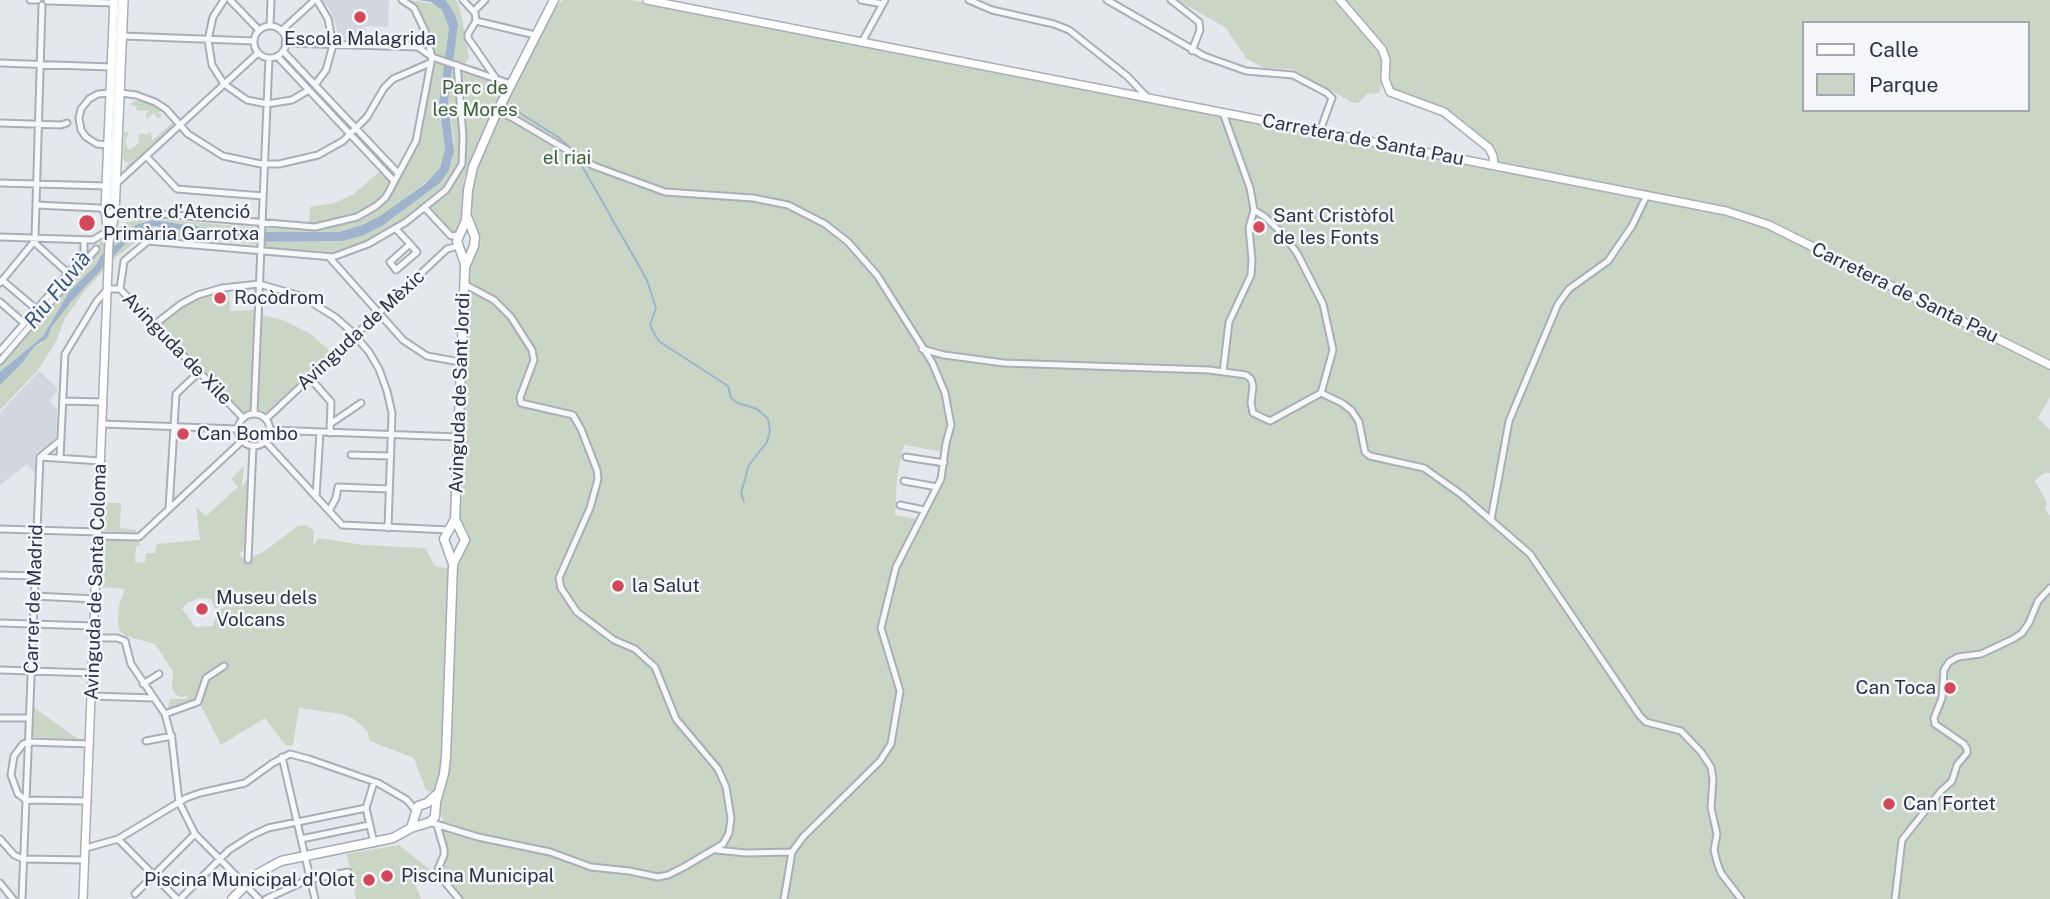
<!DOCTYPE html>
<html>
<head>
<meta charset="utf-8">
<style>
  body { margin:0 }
  #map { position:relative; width:2050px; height:899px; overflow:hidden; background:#e4e7ec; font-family:"Public Sans",sans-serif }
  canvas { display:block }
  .legend { position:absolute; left:1802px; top:21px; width:228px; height:91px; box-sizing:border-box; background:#f4f6f9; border:2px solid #a4a8b1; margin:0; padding:9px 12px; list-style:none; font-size:21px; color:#2b3445 }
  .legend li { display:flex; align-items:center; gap:14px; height:35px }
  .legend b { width:35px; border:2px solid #a4a8b1 }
</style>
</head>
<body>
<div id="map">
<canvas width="2050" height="899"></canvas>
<ul class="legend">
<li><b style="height:9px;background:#fff"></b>Calle</li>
<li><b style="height:19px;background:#c9d6c5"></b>Parque</li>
</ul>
</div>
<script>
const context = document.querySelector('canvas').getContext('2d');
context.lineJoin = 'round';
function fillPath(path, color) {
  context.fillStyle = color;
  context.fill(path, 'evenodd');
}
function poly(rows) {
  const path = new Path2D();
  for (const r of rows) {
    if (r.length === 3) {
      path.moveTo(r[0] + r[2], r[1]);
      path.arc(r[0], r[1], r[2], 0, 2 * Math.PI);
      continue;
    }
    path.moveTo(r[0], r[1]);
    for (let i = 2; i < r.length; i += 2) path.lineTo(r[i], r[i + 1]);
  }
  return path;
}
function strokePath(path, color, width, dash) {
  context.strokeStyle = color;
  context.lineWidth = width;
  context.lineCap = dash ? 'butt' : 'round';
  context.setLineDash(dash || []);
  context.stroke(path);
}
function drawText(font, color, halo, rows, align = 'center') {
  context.font = font + ' "Public Sans",sans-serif';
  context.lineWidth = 5;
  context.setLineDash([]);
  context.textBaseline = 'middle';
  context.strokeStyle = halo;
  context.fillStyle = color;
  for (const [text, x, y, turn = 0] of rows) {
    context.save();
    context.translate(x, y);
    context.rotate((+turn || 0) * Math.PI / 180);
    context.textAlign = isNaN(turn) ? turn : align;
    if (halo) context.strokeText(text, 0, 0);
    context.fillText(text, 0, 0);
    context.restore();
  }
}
fillPath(poly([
  [322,0,389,0,388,27,365,26,364,41,337,40,337,29,329,8],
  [39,371,58,389,51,399,52,404,57,409,56,438,35,454,35,473,27,464,0,485,0,413]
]), '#d2d6de');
fillPath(poly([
  [407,0,435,4,442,10,449,28,439,110,445,149,440,168,434,176,380,216,362,225,339,232,236,232,152,220,135,225,117,244,101,255,96,265,69,292,43,336,0,372,0,362,89,256,91,250,124,223,147,218,261,228,317,228,351,221,373,210,389,196,421,137,433,62,431,35,420,12],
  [446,0,456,0,460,9,469,57,462,69,508,82,464,178,462,222,457,231,452,232,448,230,425,206,387,232,359,246,336,254,265,250,265,245,144,235,114,259,83,293,65,318,56,341,39,369,0,410,0,385,23,362,34,347,41,344,51,328,71,302,136,231,153,226,230,236,236,240,252,242,342,241,362,236,382,226,440,183,452,161,454,140,448,102,454,62,454,13],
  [563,0,632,0,1487,168,1490,154,1483,145,1441,113,1393,96,1383,79,1379,93,1367,94,1358,103,1353,103,1292,69,1264,68,1247,59,1225,27,1177,0,2050,0,2050,397,2038,418,2050,430,2050,473,2044,473,2035,481,2047,502,2045,509,2050,516,2050,589,2043,597,2046,599,2050,594,2050,899,455,899,437,874,443,850,434,831,443,819,439,808,442,795,426,790,414,758,370,741,367,731,354,719,342,714,299,708,293,745,286,746,265,718,221,745,200,704,167,712,170,699,186,699,188,696,180,697,175,694,172,688,173,672,155,644,126,636,120,631,118,622,119,605,125,589,101,587,103,544,109,539,139,541,140,545,136,546,135,562,145,563,146,553,155,553,157,544,200,540,196,507,206,516,238,487,231,479,244,466,242,488,246,480,249,482,246,544,245,549,239,554,243,559,253,559,253,556,262,553,298,526,306,525,314,531,313,546,319,538,363,545,425,548,435,566,457,570,459,558,468,540,459,513,469,268,481,242,471,218,473,181,479,160,535,41,550,14],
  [1803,23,2027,23,2027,110,1803,110],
  [904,445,943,452,940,474,916,519,895,515,897,477],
  [200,598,211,599,215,609,235,600,218,611,213,626,195,627,182,609,189,601,190,602],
  [133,101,143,101,160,108,173,120,176,125,128,170,125,167,131,161,126,163,124,159,123,161,124,132,129,132,125,141,128,149,131,149,139,143,138,134,143,140,139,133,146,135,151,132,152,141,173,122,162,111,157,113,162,115,159,118,157,118,154,113,146,119,146,113,151,111,136,110,137,106,131,105],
  [381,170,391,182,384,196,375,204,353,217,318,224,309,224,310,207,334,203,354,194],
  [229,287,230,311,255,310,263,315,285,321,309,333,331,352,266,413,256,411,243,415,157,324,185,302],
  [105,503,121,503,120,528,136,530,136,533,104,531],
  [33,707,74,736,79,739,32,737],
  [399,845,429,869,415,884,421,899,356,899,347,854]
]), '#c9d6c5');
fillPath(poly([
  [418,0,446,0,454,13,458,24,448,102,454,151,449,170,440,183,382,226,362,236,342,241,252,242,235,240,230,236,153,226,138,230,71,302,51,328,47,338,34,347,23,362,0,385,0,372,43,336,69,292,96,265,101,255,117,244,135,225,152,220,236,232,339,232,362,225,380,216,426,183,440,168,445,149,439,104,449,28,442,10,431,2]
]), '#9fb4cc');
strokePath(poly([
  [507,105,558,137,574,151],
  [578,159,647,280,656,308,650,325,656,337,660,342,728,386,731,398,738,403,757,409,768,419,770,431,767,442,749,465,741,493,744,502]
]), '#9fb4cc', 2);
const street = poly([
  [30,0,38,0],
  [224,0,213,17,208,40,212,65,224,84,247,100,267,104,292,100,309,90],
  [230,0,259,30],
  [402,0,414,8,425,31,432,57],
  [463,0,475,13,476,21,468,34,468,38,495,77],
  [861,0,883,4],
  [969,0,992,10,1054,24,1069,30,1127,76,1146,96],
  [1107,0,1204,56,1246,71,1293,75,1327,93,1332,98,1320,131],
  [1171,0,1199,22,1200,30,1192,51],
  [47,1,114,3],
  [474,11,485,0],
  [476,21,535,35],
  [270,26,271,0],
  [270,42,16],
  [281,31,315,0],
  [123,36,254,41],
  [862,42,885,0],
  [285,43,418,47,432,57,511,84],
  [283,51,398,173],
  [277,56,394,181],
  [0,63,111,67],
  [315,85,326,70,333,45,328,19,317,0],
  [121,93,136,95,155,102,166,109,188,134,223,156,261,164,279,164,318,155,343,141,367,117,384,88,393,79,430,63],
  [497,111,513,118,594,166,665,192,753,198,788,205,825,224,848,242,877,275,932,362,945,393,951,425,946,443,941,479,896,567,881,628,900,691,891,744,880,761,803,837,792,852,784,899],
  [0,123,61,125,67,123],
  [108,145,97,144,86,137,81,130,79,118,81,109,89,99,98,94,110,93],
  [146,156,177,189,263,196],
  [0,183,107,186],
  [117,183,258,53],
  [114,202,111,202,120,0],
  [36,205,99,208,105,210],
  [425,208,451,236,459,235],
  [1254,210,1265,217,1283,234,1297,253,1323,304,1333,350,1321,393],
  [106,217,110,212,115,210,315,227,357,217,376,206,386,197,416,141,432,57],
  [396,229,410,244,416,251,417,252,396,270,390,262,410,244],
  [0,237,93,240,103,234,108,237],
  [35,238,42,5],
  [35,243,68,273],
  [329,257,403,340,427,356,460,362],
  [2,280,36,309],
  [0,283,37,238],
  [120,289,124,261,148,241,333,257,368,244,406,222,446,190,462,164,463,136,457,65],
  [0,302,24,323],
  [154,325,181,304,198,295,222,288,259,284,301,296,335,317,351,331,369,352,379,369,387,391,392,413,388,528],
  [922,349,944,355,1004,363,1209,370,1246,375,1251,379,1253,386,1251,403,1253,413,1270,421,1321,393,1342,403,1352,411,1359,422,1365,452,1370,456,1424,468,1462,495,1530,554,1640,716,1646,722,1681,731,1701,752,1711,767,1713,779,1711,808,1717,834,1714,850,1717,862,1721,873,1741,899],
  [0,351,84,255,84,240],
  [0,361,96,249],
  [1223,372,1229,322,1251,275,1252,260,1249,228,1254,210,1250,188,1223,113],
  [310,378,331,402,330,433],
  [63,401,103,402],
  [254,413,269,58],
  [254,430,16],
  [266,419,447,249,458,246],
  [103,424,237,429],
  [330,424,361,403],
  [270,430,458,437],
  [265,441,342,525,449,530],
  [351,455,391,456],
  [40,457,101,461],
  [40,457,61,440],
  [906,457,944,463],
  [60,458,65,354,97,301,108,289,120,289,243,418],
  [904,481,937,487],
  [316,497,320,432],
  [900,505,924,510],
  [169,509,176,394,199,372],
  [329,511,336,498,338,487,389,489],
  [1491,520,1509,421,1558,304,1569,289,1608,261,1632,226,1647,195],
  [0,529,98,532],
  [98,536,139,537,242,441],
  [248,560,253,446],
  [0,575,35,576],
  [34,596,95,599],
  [0,623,94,626],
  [94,638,117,638,125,641,131,664,165,714,172,740,179,802,195,834,259,899],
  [0,670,93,673],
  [143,684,159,674],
  [92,696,153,698],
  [165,714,198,702,206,678,224,666],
  [0,718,29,718],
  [146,741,172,736],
  [282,757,315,899],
  [26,800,18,794,11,775,14,756,23,744,29,742,90,744],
  [26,800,88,801],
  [429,822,478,837,550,852,591,867,629,871,658,877,668,875,684,867,723,844,729,833,731,818,726,787,718,769,676,719,655,667,635,649,614,640,577,612,561,588,559,578,590,508,598,479,597,470,581,429,573,415,521,403,520,397,534,360,532,350,511,317,494,300,464,284],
  [437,825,444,849,444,855,438,869,439,875,459,899],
  [0,839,14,855,23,859,85,860],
  [118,839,177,899],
  [301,839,369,825],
  [374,843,366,808,374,782],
  [86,848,118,839,186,798,200,793,245,783,273,763,290,754,309,759,378,783,407,800,416,811],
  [716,850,746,853,792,852],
  [0,883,13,899],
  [135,894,195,834],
  [22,899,40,457],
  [180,899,229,850,251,836,268,828,366,808],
  [266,899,307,880,348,872],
  [1895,899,1902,840,1941,791,1952,781,1957,765,1967,753,1967,749,1964,744,1935,724,1934,718,1942,698,1944,670,1949,662,1958,657,1981,654,2013,639,2022,633,2029,623,2038,601,2050,588]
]);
const secondary = poly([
  [647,0,1726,211,1769,225,2050,365],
  [1340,0,1382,49,1386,60,1385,79,1390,92,1444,112,1489,148,1493,156,1494,166],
  [109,242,105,210,114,0],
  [83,899,109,242,115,214,124,0]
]);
const primary = poly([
  [468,219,475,237,474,246],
  [465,264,457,241,466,220,468,190,473,167,496,114,554,0],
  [453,564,444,539,455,519,465,267,474,246],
  [411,828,418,806,427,803,437,794],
  [232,899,257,874,281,861,393,838,411,828,430,822,435,817,436,802,444,774,446,757,453,564,465,540,455,519]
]);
strokePath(street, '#a9aeb7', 9);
strokePath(secondary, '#a9aeb7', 10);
strokePath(primary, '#a3abb8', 11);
strokePath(street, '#f7f8fa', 5);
strokePath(secondary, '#fff', 7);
strokePath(primary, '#fff', 8);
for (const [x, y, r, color] of [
  [360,17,7,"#d1495b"],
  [87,223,9,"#d1495b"],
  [1259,227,7,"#d1495b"],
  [220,298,7,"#d1495b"],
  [183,434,7,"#d1495b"],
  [618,586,7,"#d1495b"],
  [202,609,7,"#d1495b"],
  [1950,688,7,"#d1495b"],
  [1889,804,7,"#d1495b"],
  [387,876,7,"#d1495b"],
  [369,880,7,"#d1495b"]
]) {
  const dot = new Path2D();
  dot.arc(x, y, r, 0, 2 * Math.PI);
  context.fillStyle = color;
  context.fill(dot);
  strokePath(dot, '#f4f6f9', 2.5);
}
drawText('19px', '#2b3445', '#f4f6f9', [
  ["Escola Malagrida",360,39,"center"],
  ["Centre d'Atenció",103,212],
  ["Primària Garrotxa",103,234],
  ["Sant Cristòfol",1273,216],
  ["de les Fonts",1273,238],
  ["Rocòdrom",234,298],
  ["Can Bombo",197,434],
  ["la Salut",632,586],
  ["Museu dels",216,598],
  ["Volcans",216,620],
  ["Can Toca",1936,688,"right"],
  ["Can Fortet",1903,804],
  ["Piscina Municipal",401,876],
  ["Piscina Municipal d'Olot",355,880,"right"]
], 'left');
drawText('19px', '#3f6138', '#f4f6f9', [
  ["Parc de",475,88],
  ["les Mores",475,110],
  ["el riai",567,158]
]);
drawText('19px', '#2b3445', '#f4f6f9', [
  ["Carretera de Santa Pau",1363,140,11],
  ["Carretera de Santa Pau",1905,293,26],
  ["Avinguda de Mèxic",361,330,-43],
  ["Avinguda de Xile",177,349,46],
  ["Avinguda de Sant Jordi",460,393,-88],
  ["Avinguda de Santa Coloma",96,582,-88],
  ["Carrer de Madrid",34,599,-88]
]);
drawText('italic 21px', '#34527a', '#f4f6f9', [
  ["Riu Fluvià",58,290,-51]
]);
</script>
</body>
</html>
